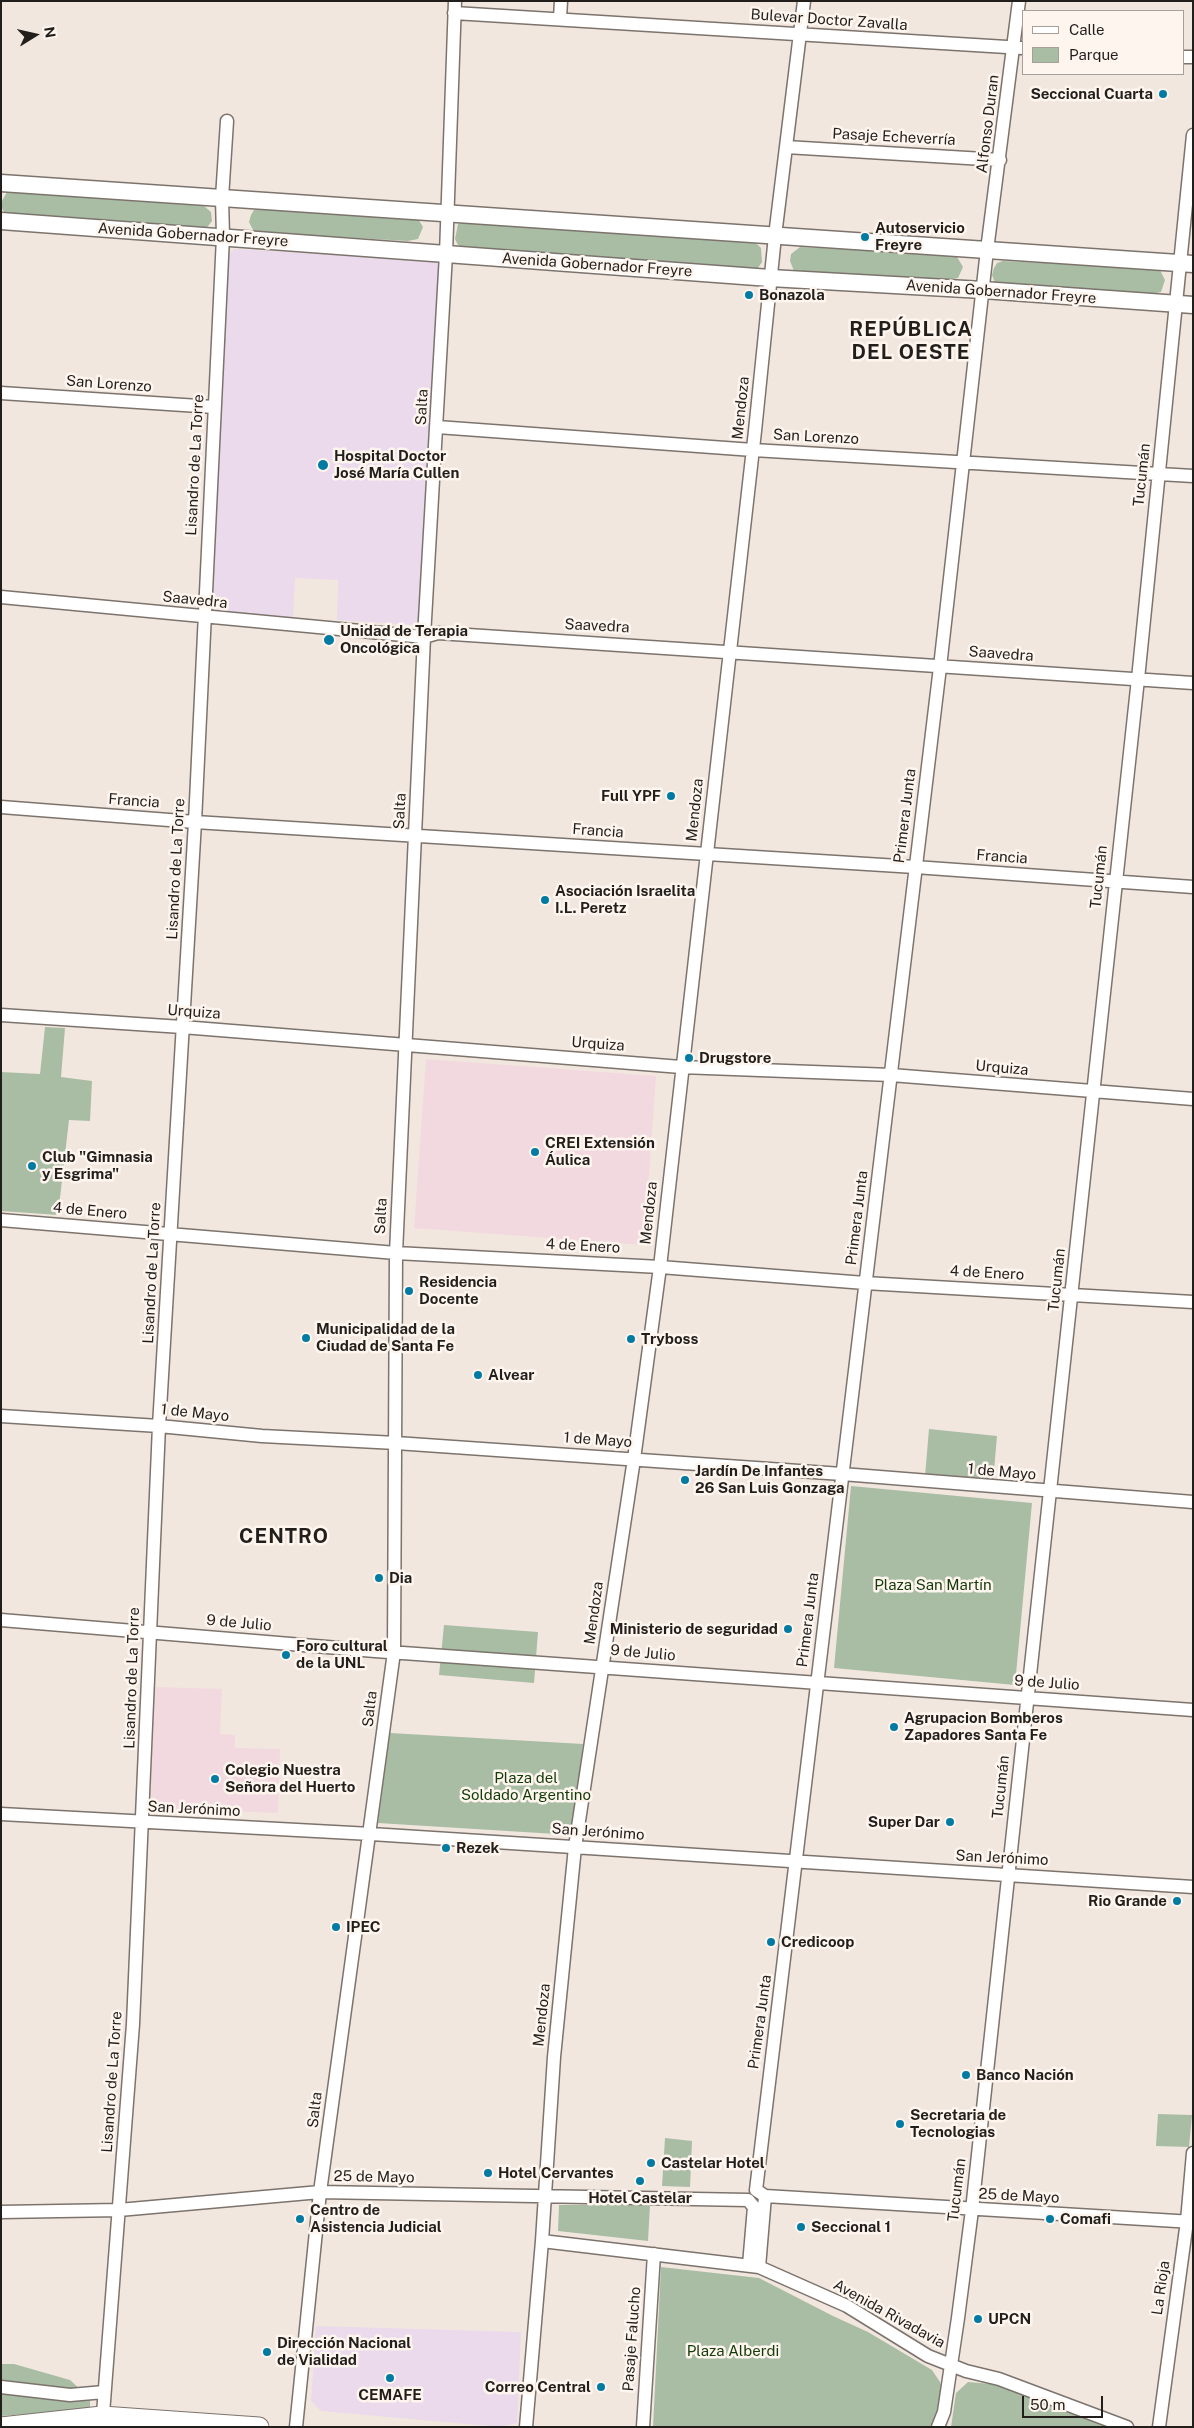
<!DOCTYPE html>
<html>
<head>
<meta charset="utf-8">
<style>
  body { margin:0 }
  #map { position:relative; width:1194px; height:2428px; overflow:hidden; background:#f2e7df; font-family:"Public Sans",sans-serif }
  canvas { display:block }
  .frame { position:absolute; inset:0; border:2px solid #211e1b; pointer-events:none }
  .legend { position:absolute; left:1022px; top:10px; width:162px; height:65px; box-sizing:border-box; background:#fef5ef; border:1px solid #a69f9a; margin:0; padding:6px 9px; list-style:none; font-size:15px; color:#211e1b }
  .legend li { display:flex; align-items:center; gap:10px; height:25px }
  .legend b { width:25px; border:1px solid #a69f9a }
  .north { position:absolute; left:10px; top:10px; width:50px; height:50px; -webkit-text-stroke:4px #fef5ef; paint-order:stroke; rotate:80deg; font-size:14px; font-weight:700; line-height:20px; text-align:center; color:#211e1b }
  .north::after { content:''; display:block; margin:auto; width:18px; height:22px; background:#211e1b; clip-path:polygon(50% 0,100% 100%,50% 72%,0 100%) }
  .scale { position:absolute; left:1022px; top:2396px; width:81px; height:22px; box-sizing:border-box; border:2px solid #211e1b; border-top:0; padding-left:6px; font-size:15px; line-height:18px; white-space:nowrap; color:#211e1b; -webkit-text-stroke:4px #fef5ef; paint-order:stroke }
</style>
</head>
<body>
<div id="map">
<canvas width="1194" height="2428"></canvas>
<div class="frame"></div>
<ul class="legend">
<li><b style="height:6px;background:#fff"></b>Calle</li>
<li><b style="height:14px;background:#a9bda4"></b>Parque</li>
</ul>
<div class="north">N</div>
<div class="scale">50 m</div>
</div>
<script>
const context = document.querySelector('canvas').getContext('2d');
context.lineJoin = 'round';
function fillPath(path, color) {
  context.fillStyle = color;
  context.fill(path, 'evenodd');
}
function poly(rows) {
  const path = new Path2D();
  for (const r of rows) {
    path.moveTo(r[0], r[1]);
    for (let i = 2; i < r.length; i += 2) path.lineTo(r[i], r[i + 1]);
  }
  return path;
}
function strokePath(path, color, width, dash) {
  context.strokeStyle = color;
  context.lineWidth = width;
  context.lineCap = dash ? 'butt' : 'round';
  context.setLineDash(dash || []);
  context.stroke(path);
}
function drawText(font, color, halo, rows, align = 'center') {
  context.font = font + ' "Public Sans",sans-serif';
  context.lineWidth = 5;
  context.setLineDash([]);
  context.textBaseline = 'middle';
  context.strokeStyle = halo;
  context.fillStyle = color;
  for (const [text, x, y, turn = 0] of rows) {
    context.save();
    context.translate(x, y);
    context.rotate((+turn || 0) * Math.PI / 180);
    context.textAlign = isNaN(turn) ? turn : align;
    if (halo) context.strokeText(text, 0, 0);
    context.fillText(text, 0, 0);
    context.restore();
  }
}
fillPath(poly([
  [426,1059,656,1076,644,1245,414,1228],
  [154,1687,222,1689,220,1734,235,1735,235,1748,280,1749,278,1813,150,1808]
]), '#f2d8df');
fillPath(poly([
  [234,249,434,260,439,266,419,620,414,625,337,620,338,580,295,578,293,618,216,612,209,604,228,256],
  [316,2326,521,2332,517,2423,501,2427,321,2411,311,2401]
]), '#eadaec');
fillPath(poly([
  [7,192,204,206,211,212,212,221,205,230,7,216,1,207,2,201],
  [260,208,417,217,423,227,418,239,408,241,254,232,249,222,251,215,254,210],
  [465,222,750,242,757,244,761,248,762,262,758,268,751,270,464,248,458,245,455,239,458,224],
  [800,247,950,254,957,257,963,267,958,278,948,280,794,271,790,261,791,254],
  [1003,261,1153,268,1160,270,1165,280,1161,292,1151,294,996,285,992,275,994,268,997,263],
  [45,1027,65,1028,61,1077,92,1081,90,1121,69,1120,58,1215,1,1211,1,1072,40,1074],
  [929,1429,997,1436,993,1482,925,1476],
  [851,1486,1032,1503,1015,1685,834,1668],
  [444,1625,538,1632,534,1683,439,1675],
  [390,1733,583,1744,572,1835,378,1823],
  [1158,2114,1192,2115,1189,2147,1156,2146],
  [665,2138,692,2141,690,2187,662,2186],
  [559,2205,650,2205,648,2241,558,2231],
  [661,2267,759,2278,833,2316,868,2332,932,2370,940,2382,942,2389,941,2404,931,2427,653,2427],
  [1,2364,14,2364,70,2380,82,2391,1,2385],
  [968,2382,1004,2385,1113,2427,951,2427,956,2393],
  [1,2391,90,2400,90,2409,1,2416]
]), '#a9bda4');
const minor = poly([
  [1019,1,987,250,940,667,756,2190,765,2196,1193,2222],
  [454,13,1023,48],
  [560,18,561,1],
  [1183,57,1193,57],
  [786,147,1000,160],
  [1,393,214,407],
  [437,427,753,450,1193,476],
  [1,597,424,637,438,633,1193,683],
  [1,807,195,822,915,867,1193,887],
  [1,1015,182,1027,681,1067,891,1075,1193,1099],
  [1,1220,396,1253,660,1267,865,1283,1193,1302],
  [1,1416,159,1426,262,1436,396,1443,842,1474,1193,1502],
  [1,1620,375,1651,1193,1710],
  [1,1814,371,1834,1193,1887],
  [1,2212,119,2210,320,2192,748,2200,754,2207,749,2265],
  [542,2241,759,2267,847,2306,928,2356,966,2371,999,2379,1127,2427],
  [759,2267,765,2196],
  [1,2387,70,2395,104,2392],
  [102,2427,133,2024,159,1426,195,822,223,237,222,198,227,121],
  [296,2427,320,2192,394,1652,396,1253,424,637,446,254,455,1],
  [526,2427,542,2241,554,2057,575,1847,634,1459,660,1267,755,431,775,236,804,1],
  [643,2427,654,2254],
  [938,2427,944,2412,958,2318,972,2210,1138,679,1193,135],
  [1159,2427,1187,2221,1193,2153]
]);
const major = poly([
  [1,183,1193,264],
  [1,221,770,278,983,290,1193,305]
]);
const highway = poly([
  [1,2427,102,2416,259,2427]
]);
strokePath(minor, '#7c736c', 15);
strokePath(major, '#7c736c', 19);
strokePath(highway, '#7c736c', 21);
strokePath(minor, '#fff', 12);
strokePath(major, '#fff', 16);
strokePath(highway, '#fff', 19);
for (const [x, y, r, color] of [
  [1163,94,5,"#027ba3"],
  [865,237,5,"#027ba3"],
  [749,295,5,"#027ba3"],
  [323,465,6,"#027ba3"],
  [329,640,6,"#027ba3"],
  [671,796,5,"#027ba3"],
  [545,900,5,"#027ba3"],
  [689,1058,5,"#027ba3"],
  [535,1152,5,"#027ba3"],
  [32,1166,5,"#027ba3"],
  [409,1291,5,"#027ba3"],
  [306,1338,5,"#027ba3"],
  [631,1339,5,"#027ba3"],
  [478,1375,5,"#027ba3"],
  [685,1480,5,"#027ba3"],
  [379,1578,5,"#027ba3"],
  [788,1629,5,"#027ba3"],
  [286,1655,5,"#027ba3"],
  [894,1727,5,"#027ba3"],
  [215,1779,5,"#027ba3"],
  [950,1822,5,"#027ba3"],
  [446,1848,5,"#027ba3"],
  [1177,1901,5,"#027ba3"],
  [336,1927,5,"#027ba3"],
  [771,1942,5,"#027ba3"],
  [966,2075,5,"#027ba3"],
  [900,2124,5,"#027ba3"],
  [651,2163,5,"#027ba3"],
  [488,2173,5,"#027ba3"],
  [640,2181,5,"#027ba3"],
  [300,2219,5,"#027ba3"],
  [1050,2219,5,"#027ba3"],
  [801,2227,5,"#027ba3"],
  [978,2319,5,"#027ba3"],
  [267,2352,5,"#027ba3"],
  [390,2378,5,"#027ba3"],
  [601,2387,5,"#027ba3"]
]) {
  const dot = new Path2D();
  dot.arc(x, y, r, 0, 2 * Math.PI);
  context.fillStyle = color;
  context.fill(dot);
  strokePath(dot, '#fef5ef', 2);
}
drawText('15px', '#211e1b', '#fef5ef', [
  ["Bulevar Doctor Zavalla",829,20,4],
  ["Alfonso Duran",988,124,-83],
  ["Pasaje Echeverría",894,137,3],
  ["Avenida Gobernador Freyre",193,235,4],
  ["Avenida Gobernador Freyre",597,265,4],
  ["Avenida Gobernador Freyre",1001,292,4],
  ["San Lorenzo",109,384,4],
  ["Salta",422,407,-87],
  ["Mendoza",741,408,-84],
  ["San Lorenzo",816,437,3],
  ["Lisandro de La Torre",195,465,-87],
  ["Tucumán",1142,475,-84],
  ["Saavedra",195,600,6],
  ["Saavedra",597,626,3],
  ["Saavedra",1001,654,4],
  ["Francia",134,801,4],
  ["Mendoza",695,810,-84],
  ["Salta",400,811,-87],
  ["Primera Junta",905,816,-83],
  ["Francia",598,831,4],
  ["Francia",1002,857,4],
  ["Lisandro de La Torre",176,869,-87],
  ["Tucumán",1099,877,-84],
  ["Urquiza",194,1012,4],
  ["Urquiza",598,1044,4],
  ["Urquiza",1002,1068,5],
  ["4 de Enero",90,1211,5],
  ["Mendoza",649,1213,-84],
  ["Salta",381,1216,-87],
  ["Primera Junta",857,1218,-83],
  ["4 de Enero",583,1246,3],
  ["Lisandro de La Torre",152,1273,-87],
  ["4 de Enero",987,1273,3],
  ["Tucumán",1057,1280,-84],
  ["1 de Mayo",195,1413,6],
  ["1 de Mayo",598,1440,4],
  ["1 de Mayo",1002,1472,5],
  ["Mendoza",594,1613,-82],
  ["Primera Junta",808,1620,-83],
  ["9 de Julio",239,1623,5],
  ["9 de Julio",643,1653,5],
  ["Lisandro de La Torre",132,1678,-88],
  ["9 de Julio",1047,1683,4],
  ["Salta",370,1709,-83],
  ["Tucumán",1001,1787,-84],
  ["San Jerónimo",194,1809,3],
  ["San Jerónimo",598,1832,4],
  ["San Jerónimo",1002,1858,3],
  ["Mendoza",542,2015,-84],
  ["Primera Junta",760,2022,-82],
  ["Lisandro de La Torre",112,2082,-86],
  ["Salta",315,2110,-83],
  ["25 de Mayo",374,2177,1],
  ["Tucumán",957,2190,-83],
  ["25 de Mayo",1019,2196,3],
  ["La Rioja",1161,2288,-82],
  ["Avenida Rivadavia",889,2314,29],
  ["Pasaje Falucho",632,2339,-86]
]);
drawText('bold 15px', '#211e1b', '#fef5ef', [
  ["Seccional Cuarta",1153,94,"right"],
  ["Autoservicio",875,228],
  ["Freyre",875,245],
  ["Bonazola",759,295],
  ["Hospital Doctor",334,456],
  ["José María Cullen",334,473],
  ["Unidad de Terapia",340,631],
  ["Oncológica",340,648],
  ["Full YPF",661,796,"right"],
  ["Asociación Israelita",555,891],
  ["I.L. Peretz",555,908],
  ["Drugstore",699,1058],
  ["CREI Extensión",545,1143],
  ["Áulica",545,1160],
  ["Club \"Gimnasia",42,1157],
  ["y Esgrima\"",42,1174],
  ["Residencia",419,1282],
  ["Docente",419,1299],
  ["Municipalidad de la",316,1329],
  ["Ciudad de Santa Fe",316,1346],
  ["Tryboss",641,1339],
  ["Alvear",488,1375],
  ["Jardín De Infantes",695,1471],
  ["26 San Luis Gonzaga",695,1488],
  ["Dia",389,1578],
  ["Ministerio de seguridad",778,1629,"right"],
  ["Foro cultural",296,1646],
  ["de la UNL",296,1663],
  ["Agrupacion Bomberos",904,1718],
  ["Zapadores Santa Fe",904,1735],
  ["Colegio Nuestra",225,1770],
  ["Señora del Huerto",225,1787],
  ["Super Dar",940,1822,"right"],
  ["Rezek",456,1848],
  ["Rio Grande",1167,1901,"right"],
  ["IPEC",346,1927],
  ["Credicoop",781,1942],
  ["Banco Nación",976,2075],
  ["Secretaria de",910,2115],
  ["Tecnologias",910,2132],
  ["Castelar Hotel",661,2163],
  ["Hotel Cervantes",498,2173],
  ["Hotel Castelar",640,2198,"center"],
  ["Centro de",310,2210],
  ["Asistencia Judicial",310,2227],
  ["Comafi",1060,2219],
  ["Seccional 1",811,2227],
  ["UPCN",988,2319],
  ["Dirección Nacional",277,2343],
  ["de Vialidad",277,2360],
  ["Correo Central",591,2387,"right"],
  ["CEMAFE",390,2395,"center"]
], 'left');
drawText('15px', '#123b08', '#fef5ef', [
  ["Plaza San Martín",933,1585],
  ["Plaza del",526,1778],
  ["Soldado Argentino",526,1795],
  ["Plaza Alberdi",733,2351]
]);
context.letterSpacing = '1px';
drawText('bold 20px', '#211e1b', '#fef5ef', [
  ["REPÚBLICA",911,330],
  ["DEL OESTE",911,353],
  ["CENTRO",284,1537]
]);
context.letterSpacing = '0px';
</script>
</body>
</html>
